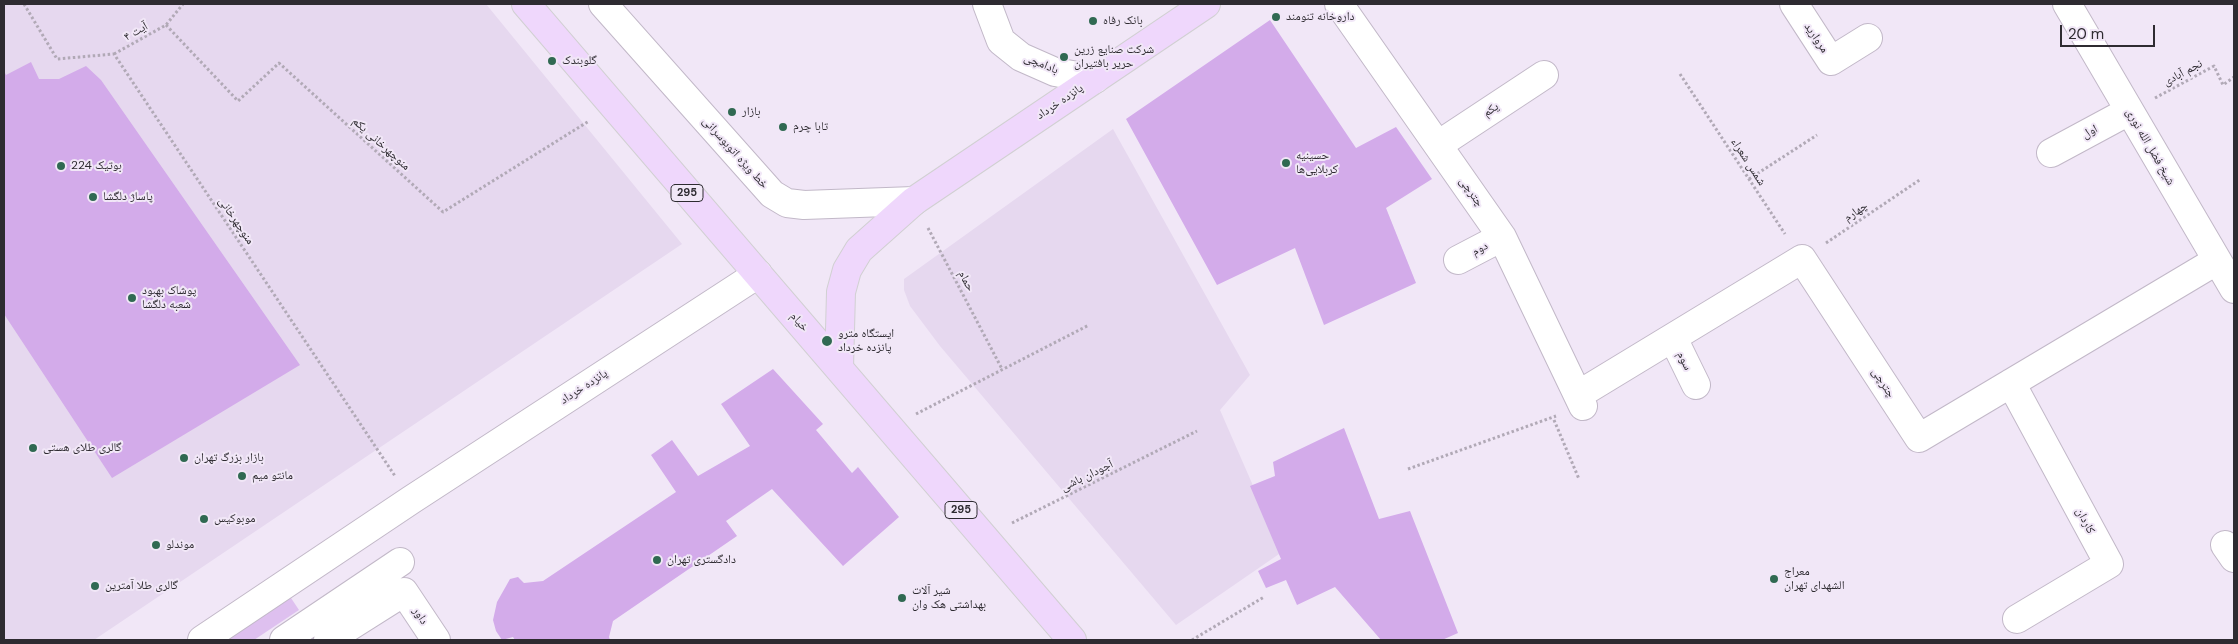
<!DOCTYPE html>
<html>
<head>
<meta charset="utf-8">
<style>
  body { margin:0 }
  #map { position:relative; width:2238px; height:644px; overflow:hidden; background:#f1e7f7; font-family:"DM Sans",sans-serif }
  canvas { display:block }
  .frame { position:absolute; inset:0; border:5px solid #2e2b31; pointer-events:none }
  .scale { position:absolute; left:2060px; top:25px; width:95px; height:22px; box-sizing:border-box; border:2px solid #2e2b31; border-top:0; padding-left:6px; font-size:15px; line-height:18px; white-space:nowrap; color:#2e2b31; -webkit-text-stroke:4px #f1e7f7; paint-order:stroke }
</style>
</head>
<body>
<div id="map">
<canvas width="2238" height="644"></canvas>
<div class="frame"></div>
<div class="scale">20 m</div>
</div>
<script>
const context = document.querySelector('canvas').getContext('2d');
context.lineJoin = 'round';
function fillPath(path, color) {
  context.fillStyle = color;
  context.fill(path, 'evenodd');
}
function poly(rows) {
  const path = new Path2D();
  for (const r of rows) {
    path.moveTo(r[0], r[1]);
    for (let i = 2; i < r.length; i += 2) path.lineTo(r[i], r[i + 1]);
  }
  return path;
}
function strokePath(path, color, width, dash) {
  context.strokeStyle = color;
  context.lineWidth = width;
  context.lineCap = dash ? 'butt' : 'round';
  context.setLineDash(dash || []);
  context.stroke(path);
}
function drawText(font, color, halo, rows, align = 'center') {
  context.font = font + ' "DM Sans","Noto Naskh Arabic",sans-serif';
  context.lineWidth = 4;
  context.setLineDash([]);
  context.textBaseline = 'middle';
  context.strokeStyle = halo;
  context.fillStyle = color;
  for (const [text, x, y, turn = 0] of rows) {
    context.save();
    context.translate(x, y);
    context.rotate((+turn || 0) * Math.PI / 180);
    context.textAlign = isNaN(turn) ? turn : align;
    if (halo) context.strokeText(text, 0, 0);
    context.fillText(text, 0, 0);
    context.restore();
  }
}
fillPath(poly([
  [4,4,486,4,682,244,94,640,4,640],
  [1113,129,1250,375,1220,410,1282,552,1176,625,940,346,910,306,904,290,904,279]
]), '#e6d8ef');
fillPath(poly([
  [289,595,299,610,254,640,222,640]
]), '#dec0ef');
fillPath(poly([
  [1270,20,1356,148,1396,127,1432,179,1386,208,1416,283,1324,325,1295,248,1217,285,1126,119],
  [31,62,39,79,59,79,86,66,101,80,300,365,112,478,4,314,4,71,6,75],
  [773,369,823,424,816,430,852,473,858,467,899,517,843,566,772,489,726,521,737,536,613,621,609,637,610,640,515,640,513,637,502,640,496,631,493,620,497,602,510,579,518,577,524,583,543,581,676,492,651,455,672,440,698,476,750,446,721,404],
  [1344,428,1379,519,1410,511,1458,633,1442,640,1381,640,1335,587,1297,605,1286,580,1266,588,1258,571,1281,559,1250,486,1275,476,1273,462]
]), '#d3abea');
const minor = poly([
  [603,4,772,194,787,203,804,205,914,201],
  [987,4,1001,41,1021,57,1055,72,1095,79],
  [1339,4,1502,237,1583,406],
  [1794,4,1831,61,1868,38],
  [2067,4,2234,289],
  [1438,145,1544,75],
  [2051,153,2129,111],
  [1458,260,1502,237],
  [1673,338,1696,385],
  [2011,383,2109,564,2017,619],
  [1578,395,1802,259,1919,438,2216,261],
  [2225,545,2234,558],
  [202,640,411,500,758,274],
  [284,640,400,562],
  [328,640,404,592,436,640]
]);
const major = poly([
  [526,4,1072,640],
  [839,368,841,292,847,270,859,250,914,201,1206,4]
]);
strokePath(minor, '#c2b8c8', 30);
strokePath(major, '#d1d0d2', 30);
strokePath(poly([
  [24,4,57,59,114,54,395,476],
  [166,25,238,101,279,63,443,212,589,121],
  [114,54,166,25,183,4],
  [1680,74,1785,234],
  [2155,98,2214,66,2223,85,2234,77],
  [1749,179,1817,135],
  [928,228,1002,369],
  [1826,243,1921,179],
  [916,414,1089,325],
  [1554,420,1579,479],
  [1408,469,1556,416],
  [1012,523,1197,431],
  [1192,640,1264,597]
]), '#b1a9b6', 3, [2.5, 2.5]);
strokePath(minor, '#fff', 28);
strokePath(major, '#efd7fc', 28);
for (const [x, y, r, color] of [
  [1276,17,5,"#306952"],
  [1093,21,5,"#306952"],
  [1064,57,5,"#306952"],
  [552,61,5,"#306952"],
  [732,112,5,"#306952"],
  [783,127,5,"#306952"],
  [1286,163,5,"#306952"],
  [61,166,5,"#306952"],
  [93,197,5,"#306952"],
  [132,298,5,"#306952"],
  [827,341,6,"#306952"],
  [33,448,5,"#306952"],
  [184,458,5,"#306952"],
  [242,476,5,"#306952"],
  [204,519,5,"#306952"],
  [156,545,5,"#306952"],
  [657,560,5,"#306952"],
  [1774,579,5,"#306952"],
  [95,586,5,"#306952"],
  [902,598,5,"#306952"]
]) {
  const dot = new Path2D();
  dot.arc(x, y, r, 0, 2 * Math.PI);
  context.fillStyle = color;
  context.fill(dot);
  strokePath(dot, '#f1e7f7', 2);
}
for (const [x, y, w] of [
  [687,193,32],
  [961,510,32]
]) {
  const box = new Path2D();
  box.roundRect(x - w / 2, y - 8.5, w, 17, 4);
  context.fillStyle = '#f1e7f7';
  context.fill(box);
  strokePath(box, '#2e2b31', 1);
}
drawText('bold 11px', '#2e2b31', null, [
  ["295",687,193],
  ["295",961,510]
]);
drawText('12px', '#2e2b31', '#f1e7f7', [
  ["داروخانه تنومند",1286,17],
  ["بانک رفاه",1103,21],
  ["شرکت صنایع زرین",1074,50],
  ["حریر بافتیران",1074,64],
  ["گلوبندک",562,61],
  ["بازار",742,112],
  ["تابا چرم",793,127],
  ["حسینیه",1296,156],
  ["کربلایی‌ها",1296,170],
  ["بوتیک 224",71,166],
  ["پاساژ دلگشا",103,197],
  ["پوشاک بهبود",142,291],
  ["شعبه دلگشا",142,305],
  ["ایستگاه مترو",838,334],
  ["پانزده خرداد",838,348],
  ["گالری طلای هستی",43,448],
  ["بازار بزرگ تهران",194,458],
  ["مانتو میم",252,476],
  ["موبوکیس",214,519],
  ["موندلو",166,545],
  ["دادگستری تهران",667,560],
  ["معراج",1784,572],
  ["الشهدای تهران",1784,586],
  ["گالری طلا آمترین",105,586],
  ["شیر آلات",912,591],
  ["بهداشتی هک وان",912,605]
], 'left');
drawText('12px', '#2e2b31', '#f1e7f7', [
  ["آیت ۴",136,32,-30],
  ["مروارید",1816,38,56],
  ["بادامچی",1041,64,22],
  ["نجم آبادی",2183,73,-28],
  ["پانزده خرداد",1060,102,-34],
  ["یکم",1491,110,-34],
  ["اول",2090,132,-28],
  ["منوچهرخانی یکم",381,144,42],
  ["شیخ فضل الله نوری",2150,147,60],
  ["خط ویژه اتوبوسرانی",735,153,48],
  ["شمس شعراء",1748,162,57],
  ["چترچی",1471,192,55],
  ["چهارم",1856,212,-34],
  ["منوچهرخانی",236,221,56],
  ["دوم",1480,249,-28],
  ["حمام",966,281,62],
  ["خیام",799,322,49],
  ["سوم",1684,361,64],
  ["چترچی",1883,383,57],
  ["پانزده خرداد",584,387,-33],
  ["آجودان باشی",1087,476,-26],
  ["کاردان",2085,521,62],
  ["داور",420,616,57]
]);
</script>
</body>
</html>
